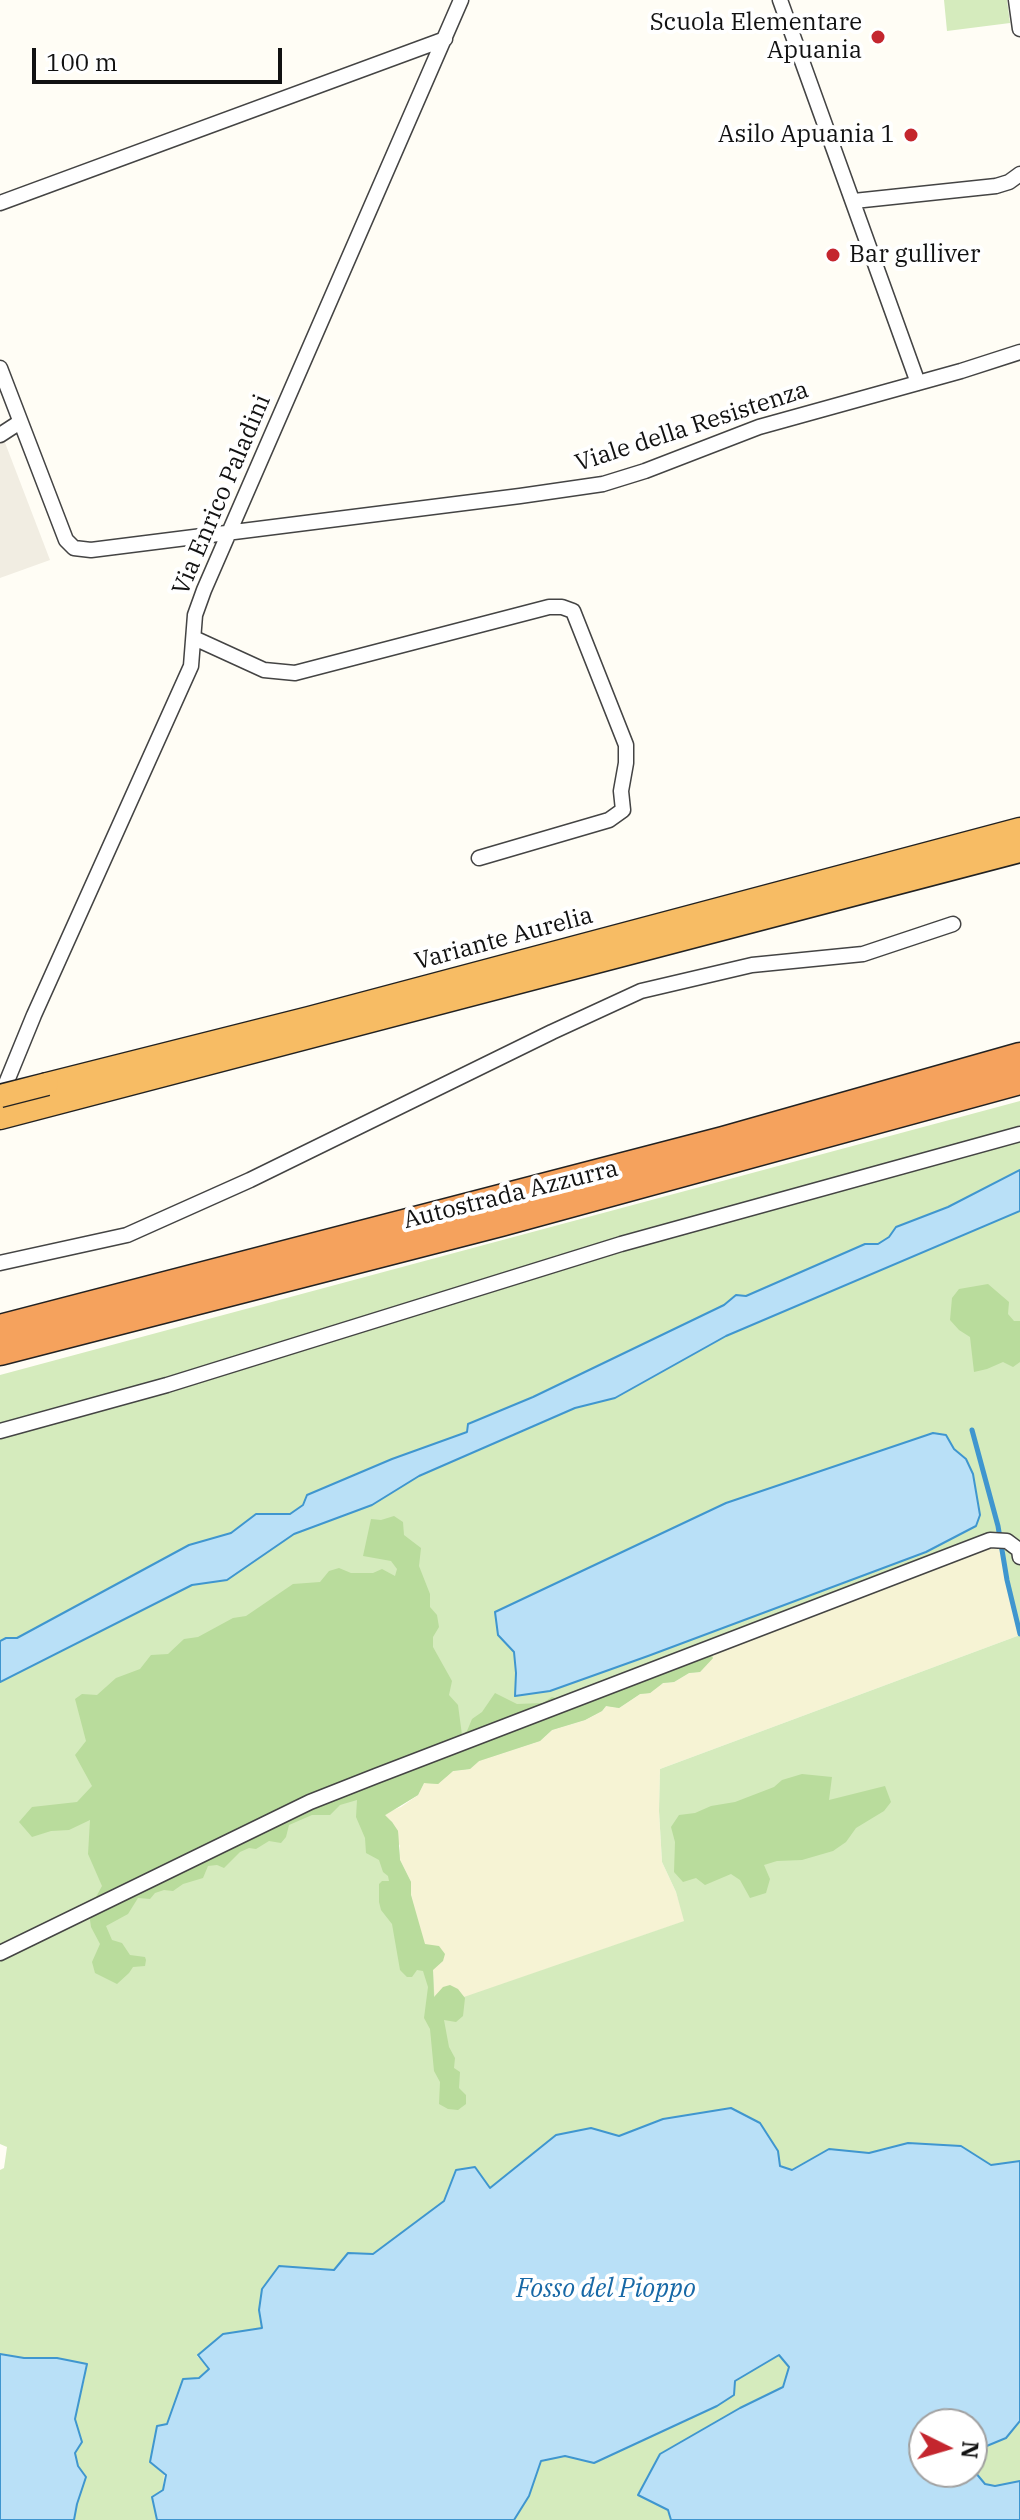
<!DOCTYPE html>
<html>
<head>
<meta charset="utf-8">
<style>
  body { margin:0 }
  #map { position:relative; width:1020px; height:2520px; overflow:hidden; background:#fffdf5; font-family:"IBM Plex Serif",serif }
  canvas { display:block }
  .north { position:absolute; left:908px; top:2408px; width:80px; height:80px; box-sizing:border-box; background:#fff; border:2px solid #a0a0a0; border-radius:50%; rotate:95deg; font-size:22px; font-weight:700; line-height:32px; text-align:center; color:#111 }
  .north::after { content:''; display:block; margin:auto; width:28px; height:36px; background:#c4262e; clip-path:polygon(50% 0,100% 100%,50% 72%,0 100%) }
  .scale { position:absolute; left:32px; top:48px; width:250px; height:36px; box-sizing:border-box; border:4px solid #111; border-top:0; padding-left:10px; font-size:24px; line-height:28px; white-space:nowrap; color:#111; -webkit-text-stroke:6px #fff; paint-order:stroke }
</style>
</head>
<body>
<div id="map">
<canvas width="1020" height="2520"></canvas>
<div class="north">N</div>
<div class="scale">100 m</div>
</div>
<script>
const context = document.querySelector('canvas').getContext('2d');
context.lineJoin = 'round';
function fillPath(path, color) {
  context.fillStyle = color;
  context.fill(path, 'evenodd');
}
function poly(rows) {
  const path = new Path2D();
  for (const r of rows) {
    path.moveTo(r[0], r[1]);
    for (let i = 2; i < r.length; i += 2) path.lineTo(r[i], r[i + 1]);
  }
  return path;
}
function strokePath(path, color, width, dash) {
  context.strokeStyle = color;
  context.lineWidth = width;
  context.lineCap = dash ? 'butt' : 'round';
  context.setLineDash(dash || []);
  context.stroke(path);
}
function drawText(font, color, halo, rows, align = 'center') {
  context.font = font + ' "IBM Plex Serif",serif';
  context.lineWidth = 8;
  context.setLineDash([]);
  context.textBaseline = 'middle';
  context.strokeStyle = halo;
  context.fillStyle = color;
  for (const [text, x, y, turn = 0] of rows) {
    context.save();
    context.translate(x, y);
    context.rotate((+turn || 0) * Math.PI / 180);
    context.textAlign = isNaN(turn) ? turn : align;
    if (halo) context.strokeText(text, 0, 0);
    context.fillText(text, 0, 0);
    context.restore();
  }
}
fillPath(poly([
  [998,1541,1020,1635,660,1769,659,1811,662,1862,676,1892,685,1921,434,2008,433,1970,418,1924,411,1895,411,1882,400,1860,400,1846,384,1816,388,1812,401,1807,418,1795,424,1783,453,1771,470,1769,478,1761,540,1741,552,1730,585,1720,602,1711,606,1706,619,1708,640,1694,663,1683,674,1682,689,1673,700,1672,712,1648]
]), '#f6f3d4');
fillPath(poly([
  [944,0,1007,0,1010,23,947,31],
  [1020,1101,1020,1170,948,1207,896,1227,889,1237,878,1244,865,1244,746,1296,736,1295,724,1305,533,1397,468,1424,467,1432,392,1459,307,1495,303,1505,290,1515,256,1514,231,1533,189,1545,17,1638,6,1638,0,1641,0,1375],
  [1020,1211,1020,1634,998,1541,712,1648,713,1658,700,1672,689,1673,674,1682,663,1683,650,1693,640,1694,619,1708,606,1706,602,1711,585,1720,552,1730,540,1741,479,1761,470,1769,453,1771,438,1784,424,1783,418,1795,384,1816,392,1822,398,1831,400,1860,411,1882,411,1895,418,1924,433,1970,435,2007,684,1921,676,1892,662,1862,659,1811,660,1769,1020,1635,1020,2161,991,2165,961,2146,908,2143,869,2153,829,2149,792,2170,663,2119,619,2136,591,2128,556,2135,490,2188,444,2201,373,2254,348,2253,334,2270,279,2266,259,2310,262,2328,223,2334,197,2356,210,2369,172,2409,167,2425,163,2491,152,2497,157,2520,74,2520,77,2504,86,2477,78,2466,75,2453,82,2442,75,2419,85,2377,23,2358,0,2354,0,2170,4,2168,7,2147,0,2144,0,1682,192,1585,227,1580,294,1534,372,1505,419,1476,575,1408,615,1398,726,1336],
  [933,1433,946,1435,954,1449,966,1459,973,1474,980,1515,976,1526,926,1552,648,1656,550,1691,515,1695,516,1673,514,1652,660,1535,726,1503],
  [779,2355,789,2367,783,2387,740,2408,660,2454,671,2520,514,2520,529,2496,541,2461,565,2456,594,2462,717,2406,734,2395,735,2381],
  [1020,2421,1020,2481,995,2486,985,2484,975,2472,972,2460,977,2450,1006,2438]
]), '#d5ebbd');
fillPath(poly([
  [988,1284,1009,1302,1008,1314,1014,1321,1020,1321,1020,1362,1013,1367,1003,1362,987,1369,974,1372,970,1337,959,1330,950,1320,952,1298,959,1289],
  [394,1516,403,1522,404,1535,421,1548,419,1566,430,1594,430,1607,437,1615,439,1627,433,1637,433,1647,452,1681,449,1695,458,1705,462,1735,467,1731,472,1719,482,1712,495,1693,517,1704,543,1703,552,1697,561,1700,602,1698,611,1690,651,1674,658,1675,664,1670,708,1653,713,1658,700,1672,689,1673,674,1682,663,1683,650,1693,640,1694,619,1708,606,1706,602,1711,585,1720,552,1730,540,1741,479,1761,470,1769,453,1771,438,1784,424,1783,418,1795,385,1815,392,1822,398,1831,400,1860,411,1882,411,1895,425,1944,439,1946,445,1954,443,1961,433,1970,434,1997,443,1987,450,1985,458,1989,465,1998,463,2016,456,2022,444,2020,449,2047,455,2058,454,2068,460,2072,459,2088,466,2095,466,2104,458,2110,448,2109,439,2104,440,2082,434,2071,430,2029,424,2018,428,1987,423,1971,417,1970,412,1977,407,1977,400,1970,392,1924,381,1910,379,1902,379,1884,382,1881,389,1881,388,1876,383,1872,379,1860,366,1853,365,1838,356,1817,357,1800,340,1805,330,1815,312,1815,289,1825,286,1837,281,1843,269,1841,256,1849,249,1848,240,1852,224,1868,217,1865,208,1866,203,1878,183,1884,173,1891,164,1890,155,1893,150,1899,138,1898,128,1914,106,1926,112,1940,122,1943,130,1955,145,1957,146,1960,145,1966,133,1967,129,1973,117,1984,95,1973,92,1962,100,1944,91,1927,90,1920,96,1897,102,1886,88,1854,90,1820,69,1830,51,1831,32,1837,19,1822,32,1807,77,1802,92,1786,75,1755,86,1741,75,1699,82,1694,97,1695,116,1678,140,1669,151,1655,168,1654,184,1639,198,1637,233,1618,246,1616,293,1584,320,1582,329,1571,339,1568,351,1573,373,1573,382,1569,395,1576,397,1569,391,1561,363,1556,371,1519,381,1520],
  [802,1774,832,1777,829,1800,885,1786,891,1802,884,1811,856,1828,846,1842,833,1851,802,1860,777,1861,764,1865,770,1879,766,1893,750,1898,740,1880,731,1874,705,1885,696,1878,683,1882,674,1872,675,1842,671,1827,679,1815,695,1813,711,1806,735,1802,774,1787,782,1780]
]), '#b9dc9c');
fillPath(poly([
  [4,440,50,560,0,578,0,442]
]), '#f1ede2');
const water = poly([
  [1020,1170,1020,1211,726,1336,615,1398,575,1408,419,1476,372,1505,294,1534,227,1580,192,1585,0,1682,0,1641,6,1638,17,1638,189,1545,231,1533,256,1514,290,1514,303,1505,307,1495,392,1459,467,1432,468,1424,533,1397,724,1305,736,1295,746,1296,865,1244,878,1244,889,1237,896,1227,948,1207,1020,1170],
  [933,1433,946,1435,954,1449,966,1459,973,1474,980,1515,976,1526,926,1552,648,1656,550,1691,515,1696,516,1673,514,1652,498,1635,495,1612,726,1503,933,1433],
  [731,2108,760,2123,778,2151,780,2166,792,2170,829,2149,869,2153,908,2143,961,2146,991,2165,1020,2161,1020,2421,1006,2438,977,2450,972,2460,972,2424,924,2424,924,2472,972,2472,972,2460,975,2472,985,2484,995,2486,1020,2481,1020,2520,671,2520,668,2510,638,2495,660,2454,740,2408,783,2387,789,2367,779,2355,735,2381,734,2395,717,2406,594,2463,565,2456,541,2461,529,2496,514,2520,157,2520,152,2497,163,2490,166,2475,150,2462,157,2426,167,2424,183,2379,199,2378,209,2369,198,2355,223,2334,262,2328,259,2310,262,2289,279,2266,334,2270,348,2253,373,2254,444,2201,456,2170,475,2167,490,2188,556,2135,591,2128,619,2136,663,2119,731,2108],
  [0,2354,24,2358,57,2358,87,2364,75,2419,82,2442,75,2453,78,2466,86,2477,77,2504,74,2520,0,2520,0,2354]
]);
fillPath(water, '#b9e0f7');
strokePath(water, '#3f96cf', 2);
strokePath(poly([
  [972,1430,998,1526,1007,1580,1020,1634]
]), '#3f96cf', 5);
const minor = poly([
  [780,0,918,383],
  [1016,0,1020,29],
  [854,201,996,186,1009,182,1020,174],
  [0,203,445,39],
  [0,368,66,540,74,548,91,550,520,496,603,484,645,471,759,427,961,371,1020,352],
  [0,435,20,422],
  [194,638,264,670,295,673,549,607,562,607,573,611,626,745,626,763,621,791,623,810,609,820,479,858],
  [0,1098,34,1015,191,666,195,615,204,590,461,0],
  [0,1263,127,1235,250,1180,552,1032,641,991,752,965,863,954,953,924],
  [0,1431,167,1385,621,1244,1020,1134],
  [0,1953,310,1802,376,1776,990,1540,1007,1541,1019,1550,1020,1557]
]);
const trunk = poly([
  [47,1084,309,1018,1020,829],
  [0,1118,1020,851]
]);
const motorway = poly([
  [0,1328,723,1140,1020,1056],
  [0,1352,501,1223,1020,1081]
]);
strokePath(minor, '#444', 17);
strokePath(trunk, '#222', 25);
strokePath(motorway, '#222', 29);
strokePath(minor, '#fff', 14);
strokePath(trunk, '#f7bc64', 22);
strokePath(motorway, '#f5a25d', 26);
const trunkBridge = poly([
  [0,1096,47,1084]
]);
strokePath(trunkBridge, '#222', 25, []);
strokePath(trunkBridge, '#f7bc64', 22);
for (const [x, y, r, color] of [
  [878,37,8,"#c4262e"],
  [911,135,8,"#c4262e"],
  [833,255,8,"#c4262e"]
]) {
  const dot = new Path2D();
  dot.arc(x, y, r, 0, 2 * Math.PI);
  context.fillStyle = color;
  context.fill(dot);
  strokePath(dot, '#fff', 3);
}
drawText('24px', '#111', '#fff', [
  ["Scuola Elementare",862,23],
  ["Apuania",862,51],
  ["Asilo Apuania 1",895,135],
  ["Bar gulliver",849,255,"left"]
], 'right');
drawText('24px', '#111', '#fff', [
  ["Viale della Resistenza",692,427,-18],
  ["Via Enrico Paladini",222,495,-67],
  ["Variante Aurelia",504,939,-15],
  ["Autostrada Azzurra",511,1195,-14]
]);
drawText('italic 26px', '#1768a6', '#fff', [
  ["Fosso del Pioppo",606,2289]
]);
</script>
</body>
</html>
